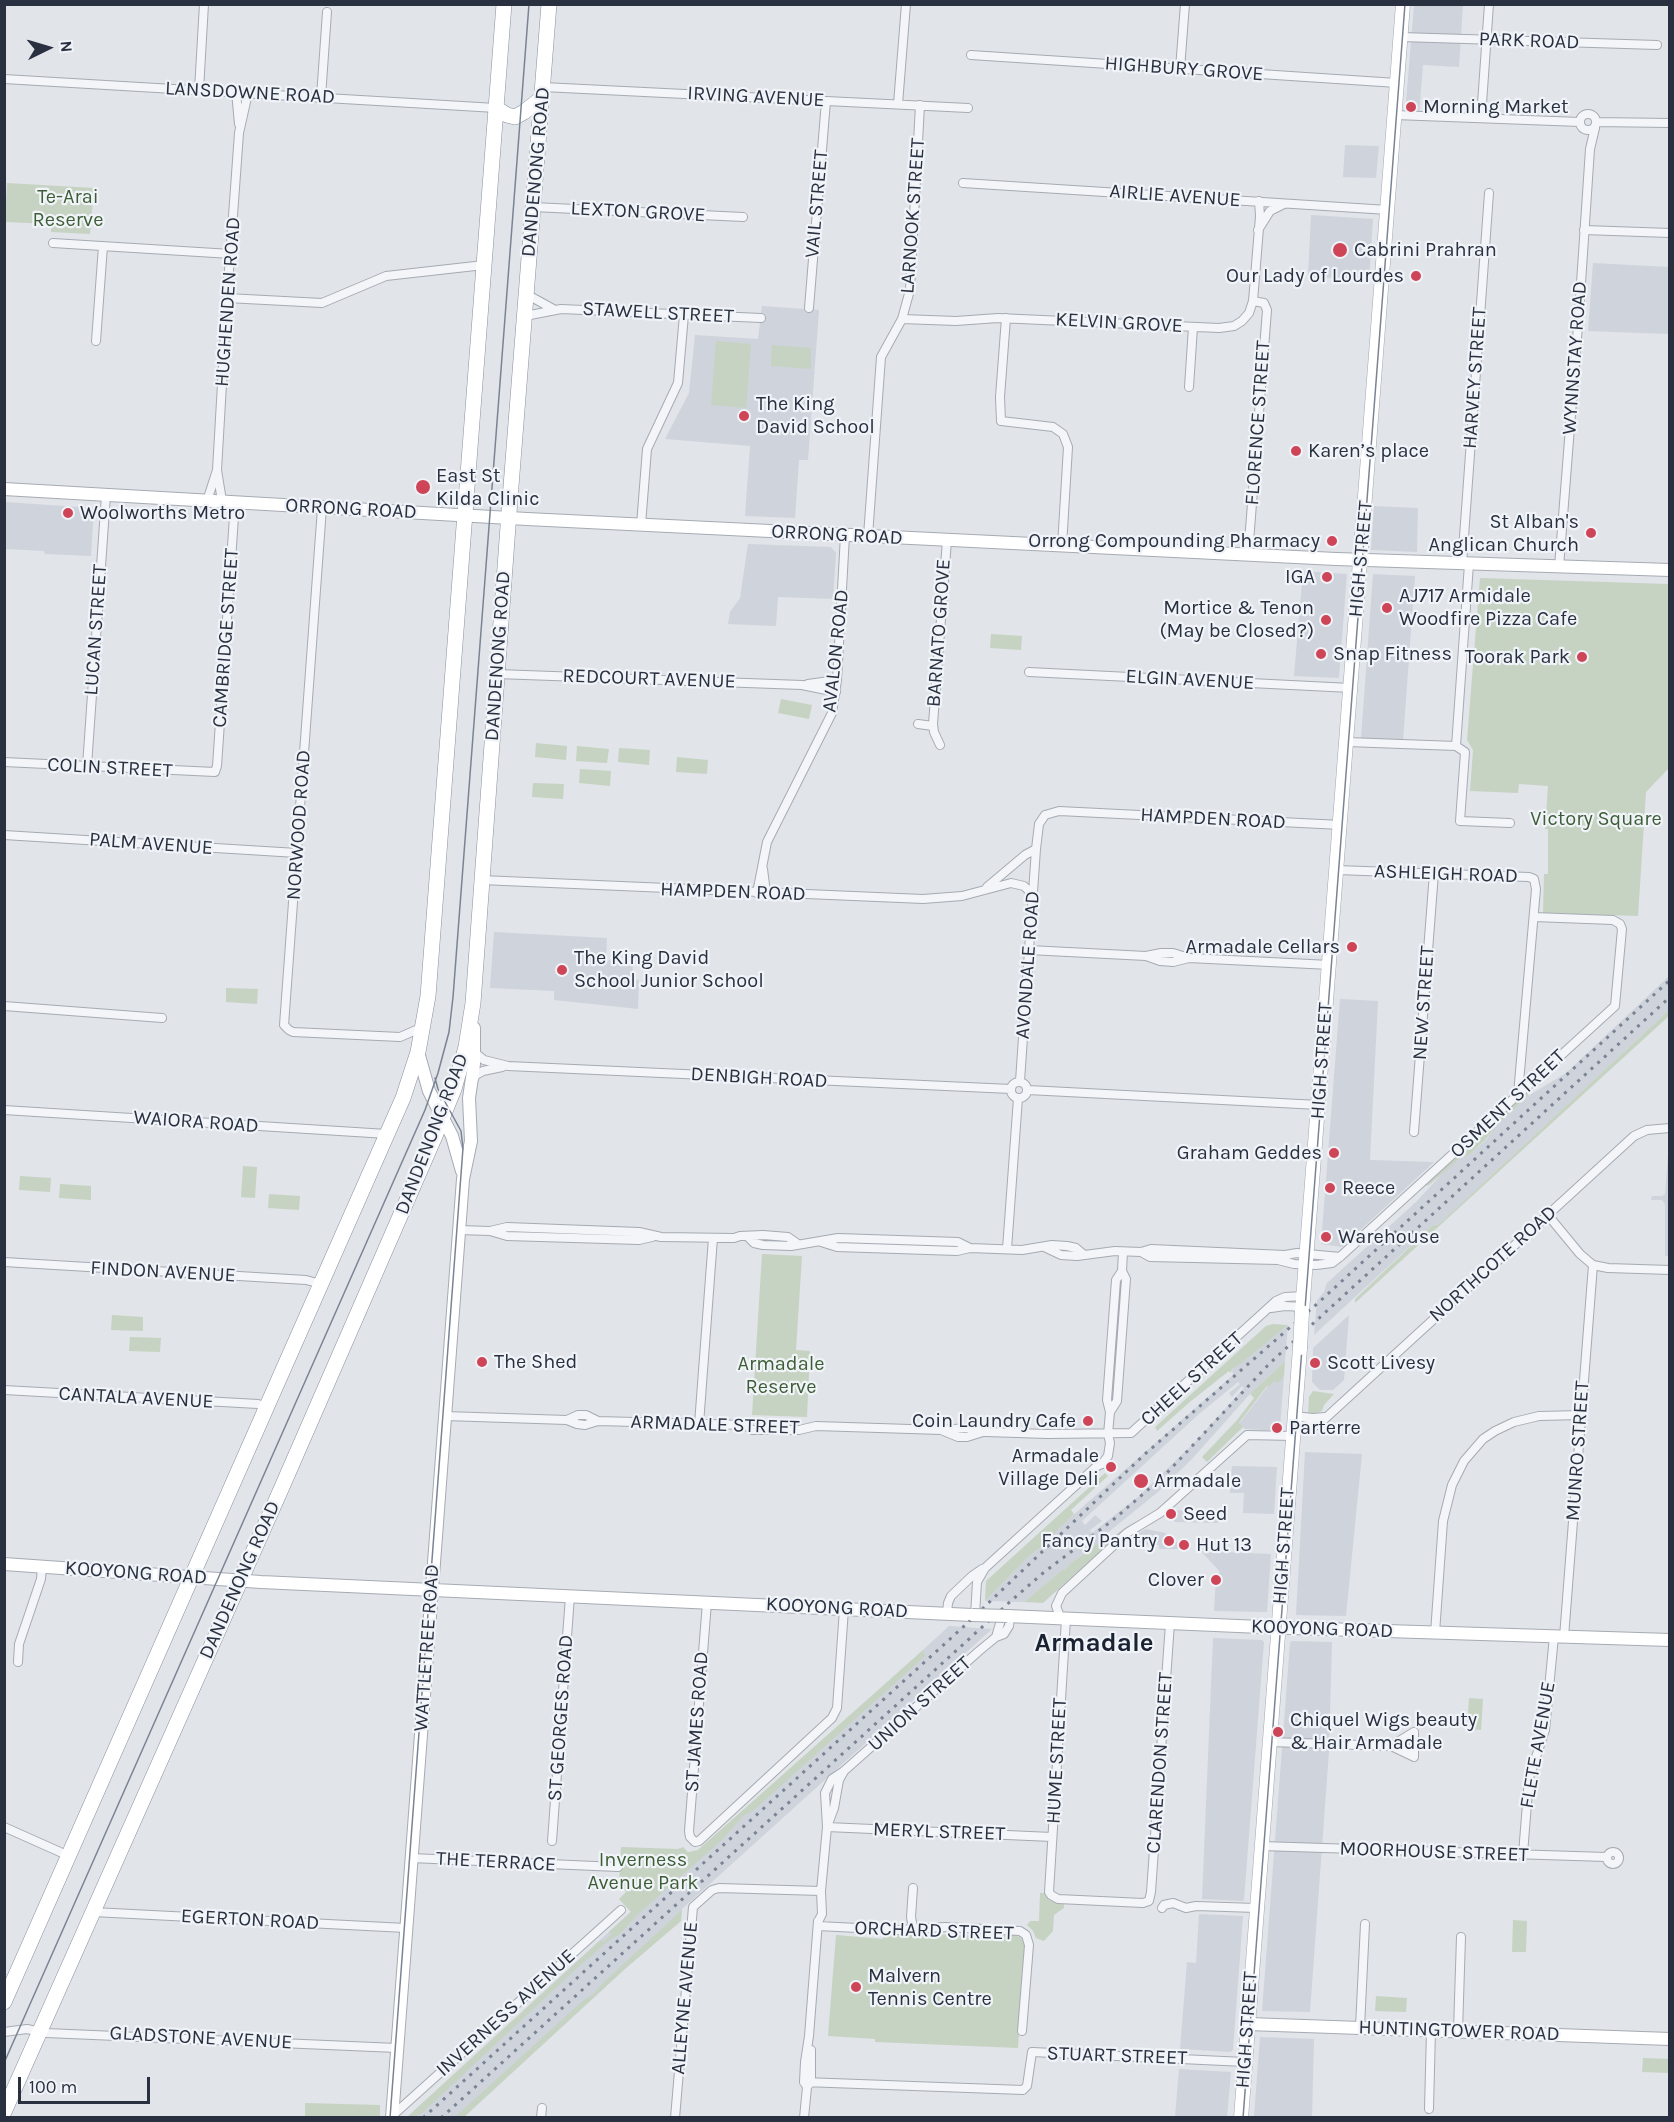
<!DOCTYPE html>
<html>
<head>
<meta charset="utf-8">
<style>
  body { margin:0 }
  #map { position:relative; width:1674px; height:2122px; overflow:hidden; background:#e1e4e9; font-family:Karla,sans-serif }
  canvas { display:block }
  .frame { position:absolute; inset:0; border:6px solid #293141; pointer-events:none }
  .north { position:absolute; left:18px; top:18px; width:60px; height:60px; -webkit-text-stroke:4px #f0f3f7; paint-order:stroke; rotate:85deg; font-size:16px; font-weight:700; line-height:24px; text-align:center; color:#293141 }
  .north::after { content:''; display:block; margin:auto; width:21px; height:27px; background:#293141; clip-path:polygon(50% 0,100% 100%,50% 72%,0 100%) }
  .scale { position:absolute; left:18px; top:2077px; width:132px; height:27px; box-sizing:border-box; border:3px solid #293141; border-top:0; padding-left:8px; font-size:18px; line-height:21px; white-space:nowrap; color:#293141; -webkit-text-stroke:4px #f0f3f7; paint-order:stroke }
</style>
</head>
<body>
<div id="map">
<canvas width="1674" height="2122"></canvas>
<div class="frame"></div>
<div class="north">N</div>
<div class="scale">100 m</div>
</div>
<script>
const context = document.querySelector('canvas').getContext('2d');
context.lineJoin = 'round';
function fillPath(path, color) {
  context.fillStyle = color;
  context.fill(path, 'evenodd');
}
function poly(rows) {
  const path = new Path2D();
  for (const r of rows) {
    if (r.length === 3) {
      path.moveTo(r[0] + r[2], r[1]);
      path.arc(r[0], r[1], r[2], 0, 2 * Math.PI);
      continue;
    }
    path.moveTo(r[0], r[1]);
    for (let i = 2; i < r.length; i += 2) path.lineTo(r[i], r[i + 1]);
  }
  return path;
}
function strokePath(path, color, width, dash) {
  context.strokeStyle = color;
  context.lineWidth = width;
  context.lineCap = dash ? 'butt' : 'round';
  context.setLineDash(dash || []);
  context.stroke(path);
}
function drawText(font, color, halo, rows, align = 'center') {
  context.font = font + ' Karla,sans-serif';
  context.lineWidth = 4.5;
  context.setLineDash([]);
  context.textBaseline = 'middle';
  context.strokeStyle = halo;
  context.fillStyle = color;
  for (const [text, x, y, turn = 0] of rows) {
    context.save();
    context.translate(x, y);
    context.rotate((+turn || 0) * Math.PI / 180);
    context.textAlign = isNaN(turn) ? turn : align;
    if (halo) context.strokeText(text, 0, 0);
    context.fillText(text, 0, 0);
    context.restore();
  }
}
fillPath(poly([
  [1414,5,1463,5,1459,67,1423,65,1419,115,1405,114],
  [1345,145,1379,146,1376,178,1343,177],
  [1311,215,1373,219,1369,281,1308,276],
  [1593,263,1669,267,1668,334,1588,331],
  [762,306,819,310,808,460,799,460,795,518,745,516,750,446,665,439,689,393,695,335,758,339],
  [5,502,94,508,91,556,45,554,44,551,5,549],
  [1374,506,1418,508,1417,552,1371,550],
  [748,544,831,547,836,553,833,599,778,597,776,626,728,624,730,612,740,598],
  [1303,571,1347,574,1339,677,1338,678,1294,676],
  [1373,574,1415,576,1403,741,1363,740,1361,738],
  [494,932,607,938,606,960,633,962,632,979,639,980,638,1009,554,1000,554,991,490,988],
  [1669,976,1669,1010,1439,1224,1432,1226,1314,1335,1317,1300,1324,1292,1327,1283,1417,1201,1448,1167,1460,1157,1469,1155,1486,1140,1496,1125,1528,1096,1566,1073],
  [1340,999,1378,1001,1370,1160,1434,1162,1342,1247,1321,1244],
  [1669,1142,1670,1142,1669,1256,1665,1256,1665,1204,1662,1200,1651,1200,1652,1196,1662,1196,1665,1194],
  [1349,1315,1344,1380,1333,1390,1320,1390,1312,1382,1313,1348],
  [1288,1325,1285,1361,1250,1394,1191,1460,1158,1492,1100,1539,1101,1541,1070,1564,1065,1570,1062,1570,1024,1602,985,1601,1028,1557,1042,1546,1046,1539,1233,1375,1232,1369],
  [1238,1382,1240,1384,1229,1393,1232,1397,1242,1386,1244,1388,1196,1441,1139,1496,1092,1533,1090,1530,1102,1521,1095,1515,1085,1525,1082,1521,1199,1414],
  [1284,1376,1280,1428,1278,1431,1245,1429,1239,1424,1268,1386,1269,1387,1274,1381],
  [1305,1452,1362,1454,1346,1616,1296,1615],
  [1232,1466,1277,1467,1274,1514,1243,1513,1244,1493,1230,1493],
  [1171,1510,1219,1512,1218,1523,1175,1522,1168,1515],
  [1146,1529,1165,1533,1179,1544,1183,1540,1191,1549,1159,1549,1159,1545,1128,1544,1126,1539,1134,1533,1134,1535],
  [1201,1551,1271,1554,1267,1612,1214,1611,1216,1577,1220,1572],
  [949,1626,992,1629,682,1909,681,1921,626,1968,464,2117,406,2118,698,1850,862,1706],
  [1213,1638,1262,1640,1264,1642,1244,1900,1242,1901,1202,1899],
  [1292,1641,1332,1642,1329,1751,1310,2012,1262,2011,1290,1643],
  [1199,1914,1243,1916,1233,2050,1230,2052,1180,2049,1187,1962,1196,1963],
  [1260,2037,1314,2039,1312,2117,1254,2117],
  [1179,2069,1231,2072,1227,2117,1175,2117]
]), '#cfd3db');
fillPath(poly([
  [7,183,94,188,90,234,51,232,51,224,5,222],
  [716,341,751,344,746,408,711,405],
  [772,345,811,348,811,369,771,366],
  [1480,578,1669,584,1669,768,1646,792,1638,916,1543,913,1544,874,1548,874,1548,829,1545,829,1548,786,1519,784,1518,793,1470,791,1473,750,1467,740],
  [991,634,1022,636,1021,650,990,648],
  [781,699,812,705,809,719,778,713],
  [536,743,567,746,566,760,535,757],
  [577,746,609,749,607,763,576,761],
  [619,748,650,750,649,765,618,762],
  [677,757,708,760,707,774,676,772],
  [580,769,611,771,610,786,579,783],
  [533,783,564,784,563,799,532,797],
  [226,988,258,989,257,1004,226,1002],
  [1669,1010,1669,1016,1355,1303,1355,1299,1432,1226,1439,1224],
  [1531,1089,1528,1096,1497,1125,1485,1140,1469,1155,1460,1158,1429,1185,1425,1186],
  [243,1166,257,1167,255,1198,241,1197],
  [20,1176,51,1178,50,1192,19,1190],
  [60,1184,91,1186,91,1200,59,1198],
  [269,1194,300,1196,299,1210,268,1208],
  [762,1254,802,1256,796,1350,810,1351,807,1417,752,1415],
  [112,1315,143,1317,143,1331,111,1330],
  [1273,1324,1288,1325,1239,1365,1236,1366,1232,1369,1231,1373,1229,1371,1191,1401,1157,1431,1155,1427,1266,1326],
  [130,1337,161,1338,160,1352,129,1351],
  [1285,1361,1284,1376,1278,1383,1274,1381,1269,1387,1267,1386,1239,1423,1243,1427,1207,1462,1202,1457,1237,1420,1254,1398,1250,1394],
  [1313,1391,1334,1394,1324,1405,1322,1411,1313,1414,1308,1413,1309,1397],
  [1105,1473,1108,1476,1071,1510,1074,1514,1048,1539,1046,1539,1042,1546,1028,1557,985,1601,986,1581],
  [1134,1521,1043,1603,1024,1602,1062,1570,1065,1570,1070,1564,1101,1541,1104,1544],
  [923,1650,925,1656,754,1810,743,1816,723,1839,636,1916,620,1934,608,1941,576,1969,422,2113,414,2117,406,2118,601,1940,603,1942,610,1936,612,1934,609,1932,631,1912,619,1899,626,1892,619,1884,621,1847,678,1849,683,1847,688,1852,698,1850],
  [1469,1698,1483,1699,1481,1730,1467,1729],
  [1040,1893,1044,1893,1049,1900,1064,1904,1064,1908,1054,1915,1053,1931,1044,1941,1036,1938,1033,1931,1027,1925,1030,1921,1039,1921],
  [682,1910,681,1921,626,1968,464,2117,455,2117,585,1999,593,1995,602,1984],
  [1513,1920,1527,1921,1526,1952,1512,1952],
  [883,1933,998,1936,1013,1934,1021,1938,1025,1944,1018,2048,875,2042,875,2039,828,2036,836,1935,883,1939],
  [1376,1996,1407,1998,1406,2012,1375,2011],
  [1643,2058,1669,2059,1669,2073,1642,2072],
  [305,2103,380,2105,380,2117,305,2117]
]), '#c6d3c2');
const street = poly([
  [1401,37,1657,45],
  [971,55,1397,83],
  [1180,69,1185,4],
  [4,79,496,108],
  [543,87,968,108],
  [199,90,204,4],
  [236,92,239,124],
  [321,97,327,12],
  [898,104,906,4],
  [1588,122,8],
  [1395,115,1580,122],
  [1481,118,1489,4],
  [1596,122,1670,123],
  [963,183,1388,210],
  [533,207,743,217],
  [1258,230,1270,211,1284,204],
  [1584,230,1670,233],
  [53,243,231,254],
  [526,294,555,310],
  [227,298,322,303,386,276,484,265],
  [809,308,826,101],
  [525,316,561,309,761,318],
  [1006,318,1000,397,1001,421,1053,427,1063,434,1068,447,1062,546],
  [902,319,956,321,998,318,1219,328,1234,326,1242,321,1249,313,1253,301,1260,216,1259,201],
  [96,341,103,246],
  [1189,387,1193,327],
  [207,501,217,470],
  [222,501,217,470,227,298,239,133,248,93],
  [322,508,284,1025,289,1030,293,1032,400,1037,423,1027],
  [641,525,647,449,678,383,684,315],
  [868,536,881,357,902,319,910,290,920,105],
  [1248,555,1267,310,1264,303,1253,301],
  [1462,564,1489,193],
  [1559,567,1579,313,1590,149,1595,128],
  [1029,672,1351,688],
  [497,674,802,685,836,692],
  [808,684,837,680],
  [918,724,933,726],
  [1347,742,1456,746,1465,752,1460,821,1510,823],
  [940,745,934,732,933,724,947,540],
  [1456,746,1469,564],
  [4,762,215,772,217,766,235,502],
  [87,766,106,495],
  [4,835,297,853],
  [763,869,766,893],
  [1337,870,1529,877,1534,879,1536,889,1518,1094],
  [481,880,923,899,962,896,1011,883,1024,886,1033,895],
  [987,887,1025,855,1036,849],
  [757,893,767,842,832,713,837,680,845,535],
  [1029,950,1146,956,1161,953,1173,953,1186,957],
  [1146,956,1160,961,1173,962,1189,958,1330,965],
  [4,1006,162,1018],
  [475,1053,484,1060,508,1066,1011,1089],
  [1020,1081,1036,849,1039,824,1045,815,1059,811,1341,825],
  [1019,1090,8],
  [472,1082,476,1075,483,1071,502,1067],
  [1028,1090,1319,1105],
  [4,1110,387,1134],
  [1414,1132,1434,873],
  [1547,1214,1580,1254,1593,1265,1608,1268,1670,1270],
  [459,1230,490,1231,507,1236,639,1240,652,1237],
  [490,1231,507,1227,639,1232,661,1237,734,1238,740,1236,763,1235,788,1237,798,1244],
  [747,1236,754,1243,763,1245,791,1246,838,1238,958,1242,970,1248],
  [821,1242,837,1247,957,1251,970,1248,1022,1250,1052,1245,1067,1246,1076,1248,1083,1254],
  [1044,1247,1061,1255,1077,1256,1115,1251,1141,1252,1151,1249,1285,1255,1297,1253,1340,1257],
  [1007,1249,1018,1098],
  [1141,1252,1150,1257,1278,1260,1294,1264,1316,1265,1332,1263,1341,1256,1615,1006,1622,929,1620,924,1613,920,1534,917],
  [4,1262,306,1280,321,1284],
  [1271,1308,1285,1306,1303,1307],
  [4,1390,258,1404,267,1408],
  [1110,1412,1117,1401,1126,1279,1122,1271],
  [445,1416,567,1420,577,1424,585,1425,598,1421,745,1425,752,1430,799,1430,816,1426,941,1430,967,1428,986,1432,1047,1434,1131,1433,1276,1301,1285,1297,1304,1296],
  [1294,1416,1313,1418,1325,1417],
  [567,1420,578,1415,586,1415,598,1421],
  [699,1424,713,1238],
  [1294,1426,1318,1425,1634,1136,1647,1130,1670,1128],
  [941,1430,958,1437,967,1437,983,1432],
  [707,1602,689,1831,690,1837,695,1842,699,1841,832,1718,837,1708,844,1609],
  [947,1613,948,1603,951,1596,972,1576,982,1569],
  [975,1615,977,1582,985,1568,1097,1466,1102,1464,1108,1456,1110,1443,1108,1434,1110,1412,1107,1400,1116,1280,1122,1271,1123,1252],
  [1061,1619,1056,1606,1062,1593,1127,1533,1160,1513,1247,1435,1293,1436],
  [1066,1619,1049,1892,1051,1895,1058,1899,1143,1903,1149,1901,1151,1892,1170,1623],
  [1435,1633,1443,1521,1452,1485,1464,1461,1483,1439,1495,1431,1514,1422,1539,1416,1581,1415],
  [996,1637,1000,1623],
  [1564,1637,1593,1265],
  [18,1662,19,1644,41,1579,42,1567],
  [1269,1742,1391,1746,1414,1757,1414,1732],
  [1391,1746,1414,1732],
  [828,1824,834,1808,839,1780,844,1771],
  [4,1827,69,1856],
  [827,1827,1052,1837],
  [552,1841,570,1596],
  [1261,1846,1606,1857],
  [1613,1858,6],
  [1523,1854,1529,1778,1545,1730,1554,1636],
  [411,1858,618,1867],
  [1162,1908,1164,1905,1173,1903,1186,1908,1196,1906,1256,1908],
  [93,1912,406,1928],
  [818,1922,822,1914,821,1891,827,1827,825,1793,832,1779,844,1771,979,1651,996,1637,1004,1634,1009,1626,1010,1616],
  [818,1926,898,1930,945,1927,1020,1931,1026,1935,1029,1945,1022,2031],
  [913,1928,911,1917,913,1888],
  [1360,2027,1365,1924],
  [1458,2031,1461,1937],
  [4,2032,27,2029,46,2033,397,2048],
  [804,2082,1023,2090,1027,2086,1032,2052,1245,2062],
  [807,2087,804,2082,805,2062,809,2036,818,1921],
  [1429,2109,1431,2030],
  [392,2116,621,1910],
  [541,2118,542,2108],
  [675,2118,693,1907,712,1890,719,1888,821,1891],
  [804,2118,807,2087,811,2082,811,2050]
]);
const secondary = poly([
  [4,489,527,519,1336,559,1670,570],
  [418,1052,429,1091,452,1136,462,1171],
  [4,1564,261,1582,972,1615],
  [1007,1616,1261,1627,1670,1640],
  [1248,2024,1670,2039],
  [392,2118,463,1179,471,1141,469,1098,474,1064,474,1028]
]);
const primary = poly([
  [1302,1312,1403,4],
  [1241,2118,1300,1348]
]);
const highway = poly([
  [496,108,507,115,515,117,524,112,542,98],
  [4,2002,403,1098,418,1052,428,996,504,4],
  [4,2112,282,1487,435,1136,454,1089,466,1047,473,1003,510,499,549,4]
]);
strokePath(street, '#a6abb3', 10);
strokePath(secondary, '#a6abb3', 14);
strokePath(primary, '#a0a8b5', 15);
strokePath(highway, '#8891a0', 16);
strokePath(street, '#f3f5f8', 8);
strokePath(secondary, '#fff', 12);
strokePath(primary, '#fff', 14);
strokePath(highway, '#fff', 15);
strokePath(poly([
  [4,2063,425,1110,438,1073,449,1032,453,997,529,4],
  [390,2118,463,1148,461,1131,438,1089,435,1078],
  [1243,2118,1405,4]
]), '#7a8393', 1.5);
strokePath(poly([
  [423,2118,961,1629,1145,1454,1318,1303,1670,980],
  [441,2118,1012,1600,1043,1573,1113,1520,1165,1475,1270,1363,1670,997]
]), '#7a8393', 3, [3, 6]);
const secondaryBridge = poly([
  [972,1615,1007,1616]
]);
const primaryBridge = poly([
  [1300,1348,1302,1312]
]);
strokePath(secondaryBridge, '#a6abb3', 14, []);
strokePath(primaryBridge, '#a0a8b5', 15, []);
strokePath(secondaryBridge, '#fff', 12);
strokePath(primaryBridge, '#fff', 14);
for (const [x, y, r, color] of [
  [1411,107,6,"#cf4558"],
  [1340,250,8,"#cf4558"],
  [1416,276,6,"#cf4558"],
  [744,416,6,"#cf4558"],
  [1296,451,6,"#cf4558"],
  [423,487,8,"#cf4558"],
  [68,513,6,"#cf4558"],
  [1591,533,6,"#cf4558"],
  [1332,541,6,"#cf4558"],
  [1327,577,6,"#cf4558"],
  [1387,608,6,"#cf4558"],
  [1326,620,6,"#cf4558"],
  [1321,654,6,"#cf4558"],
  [1582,657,6,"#cf4558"],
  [1352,947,6,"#cf4558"],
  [562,970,6,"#cf4558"],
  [1334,1153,6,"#cf4558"],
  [1330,1188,6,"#cf4558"],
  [1326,1237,6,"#cf4558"],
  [482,1362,6,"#cf4558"],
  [1315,1363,6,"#cf4558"],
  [1088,1421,6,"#cf4558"],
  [1277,1428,6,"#cf4558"],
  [1111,1467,6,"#cf4558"],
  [1141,1481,8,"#cf4558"],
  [1171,1514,6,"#cf4558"],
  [1169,1541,6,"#cf4558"],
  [1184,1545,6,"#cf4558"],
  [1216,1580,6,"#cf4558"],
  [1278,1732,6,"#cf4558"],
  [856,1987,6,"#cf4558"]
]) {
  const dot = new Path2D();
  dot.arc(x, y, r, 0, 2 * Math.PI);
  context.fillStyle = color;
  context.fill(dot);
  strokePath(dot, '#f0f3f7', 2);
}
drawText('20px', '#293141', '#f0f3f7', [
  ["PARK ROAD",1529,41,2],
  ["HIGHBURY GROVE",1184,69,4],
  ["LANSDOWNE ROAD",250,93,3],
  ["IRVING AVENUE",756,97,3],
  ["DANDENONG ROAD",536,172,-85],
  ["AIRLIE AVENUE",1175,196,4],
  ["VAIL STREET",817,204,-85],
  ["LEXTON GROVE",638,212,3],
  ["LARNOOK STREET",913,216,-86],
  ["HUGHENDEN ROAD",228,302,-86],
  ["STAWELL STREET",658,313,3],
  ["KELVIN GROVE",1119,323,3],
  ["WYNNSTAY ROAD",1575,358,-86],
  ["HARVEY STREET",1475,378,-86],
  ["FLORENCE STREET",1258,423,-86],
  ["ORRONG ROAD",351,509,3],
  ["ORRONG ROAD",837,535,3],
  ["HIGH STREET",1361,559,-85],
  ["LUCAN STREET",96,630,-86],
  ["BARNATO GROVE",939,633,-86],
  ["CAMBRIDGE STREET",226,638,-86],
  ["AVALON ROAD",836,651,-84],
  ["DANDENONG ROAD",498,656,-86],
  ["REDCOURT AVENUE",649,679,2],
  ["ELGIN AVENUE",1190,680,3],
  ["COLIN STREET",110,768,3],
  ["HAMPDEN ROAD",1213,819,3],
  ["NORWOOD ROAD",299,825,-86],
  ["PALM AVENUE",151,844,4],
  ["ASHLEIGH ROAD",1446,874,2],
  ["HAMPDEN ROAD",733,892,2],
  ["AVONDALE ROAD",1028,965,-86],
  ["NEW STREET",1424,1003,-86],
  ["HIGH STREET",1322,1061,-86],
  ["DENBIGH ROAD",759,1078,3],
  ["OSMENT STREET",1508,1104,-43],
  ["WAIORA ROAD",196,1122,4],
  ["DANDENONG ROAD",432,1134,-69],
  ["NORTHCOTE ROAD",1493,1264,-42],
  ["FINDON AVENUE",163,1272,3],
  ["CHEEL STREET",1192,1379,-42],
  ["CANTALA AVENUE",136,1398,3],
  ["ARMADALE STREET",715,1425,2],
  ["MUNRO STREET",1578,1451,-86],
  ["HIGH STREET",1284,1546,-86],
  ["KOOYONG ROAD",136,1573,4],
  ["DANDENONG ROAD",240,1580,-66],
  ["KOOYONG ROAD",837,1608,3],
  ["KOOYONG ROAD",1322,1629,2],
  ["WATTLETREE ROAD",427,1648,-86],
  ["UNION STREET",920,1704,-42],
  ["ST GEORGES ROAD",561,1718,-86],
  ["ST JAMES ROAD",697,1722,-86],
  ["FLETE AVENUE",1538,1745,-80],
  ["HUME STREET",1057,1761,-87],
  ["CLARENDON STREET",1160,1763,-86],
  ["MERYL STREET",939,1832,2],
  ["MOORHOUSE STREET",1434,1852,2],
  ["THE TERRACE",496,1862,3],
  ["EGERTON ROAD",250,1920,3],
  ["ORCHARD STREET",934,1931,2],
  ["ALLEYNE AVENUE",685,1998,-85],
  ["INVERNESS AVENUE",506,2013,-42],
  ["HIGH STREET",1247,2030,-86],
  ["HUNTINGTOWER ROAD",1459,2031,2],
  ["GLADSTONE AVENUE",201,2038,3],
  ["STUART STREET",1117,2056,2]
]);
drawText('20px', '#293141', '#f0f3f7', [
  ["Morning Market",1423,107],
  ["Cabrini Prahran",1354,250],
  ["Our Lady of Lourdes",1404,276,"right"],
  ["The King",756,404],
  ["David School",756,427],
  ["Karen’s place",1308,451],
  ["East St",436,476],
  ["Kilda Clinic",436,499],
  ["Woolworths Metro",80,513],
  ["St Alban's",1579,522,"right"],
  ["Anglican Church",1579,545,"right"],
  ["Orrong Compounding Pharmacy",1320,541,"right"],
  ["IGA",1315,577,"right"],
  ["AJ717 Armidale",1399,596],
  ["Woodfire Pizza Cafe",1399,619],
  ["Mortice & Tenon",1314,608,"right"],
  ["(May be Closed?)",1314,631,"right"],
  ["Snap Fitness",1333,654],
  ["Toorak Park",1570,657,"right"],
  ["Armadale Cellars",1340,947,"right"],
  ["The King David",574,958],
  ["School Junior School",574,981],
  ["Graham Geddes",1322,1153,"right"],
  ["Reece",1342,1188],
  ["Warehouse",1338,1237],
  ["The Shed",494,1362],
  ["Scott Livesy",1327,1363],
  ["Coin Laundry Cafe",1076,1421,"right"],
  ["Parterre",1289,1428],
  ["Armadale",1099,1456,"right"],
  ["Village Deli",1099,1479,"right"],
  ["Armadale",1154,1481],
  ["Seed",1183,1514],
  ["Fancy Pantry",1157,1541,"right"],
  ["Hut 13",1196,1545],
  ["Clover",1204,1580,"right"],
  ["Chiquel Wigs beauty",1290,1720],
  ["& Hair Armadale",1290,1743],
  ["Malvern",868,1976],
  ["Tennis Centre",868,1999]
], 'left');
drawText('20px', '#3d5d36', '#f0f3f7', [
  ["Te-Arai",68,197],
  ["Reserve",68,220],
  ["Victory Square",1596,819],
  ["Armadale",781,1364],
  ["Reserve",781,1387],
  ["Inverness",643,1860],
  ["Avenue Park",643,1883]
]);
drawText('bold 26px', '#1b2332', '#f0f3f7', [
  ["Armadale",1094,1644]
]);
</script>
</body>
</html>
